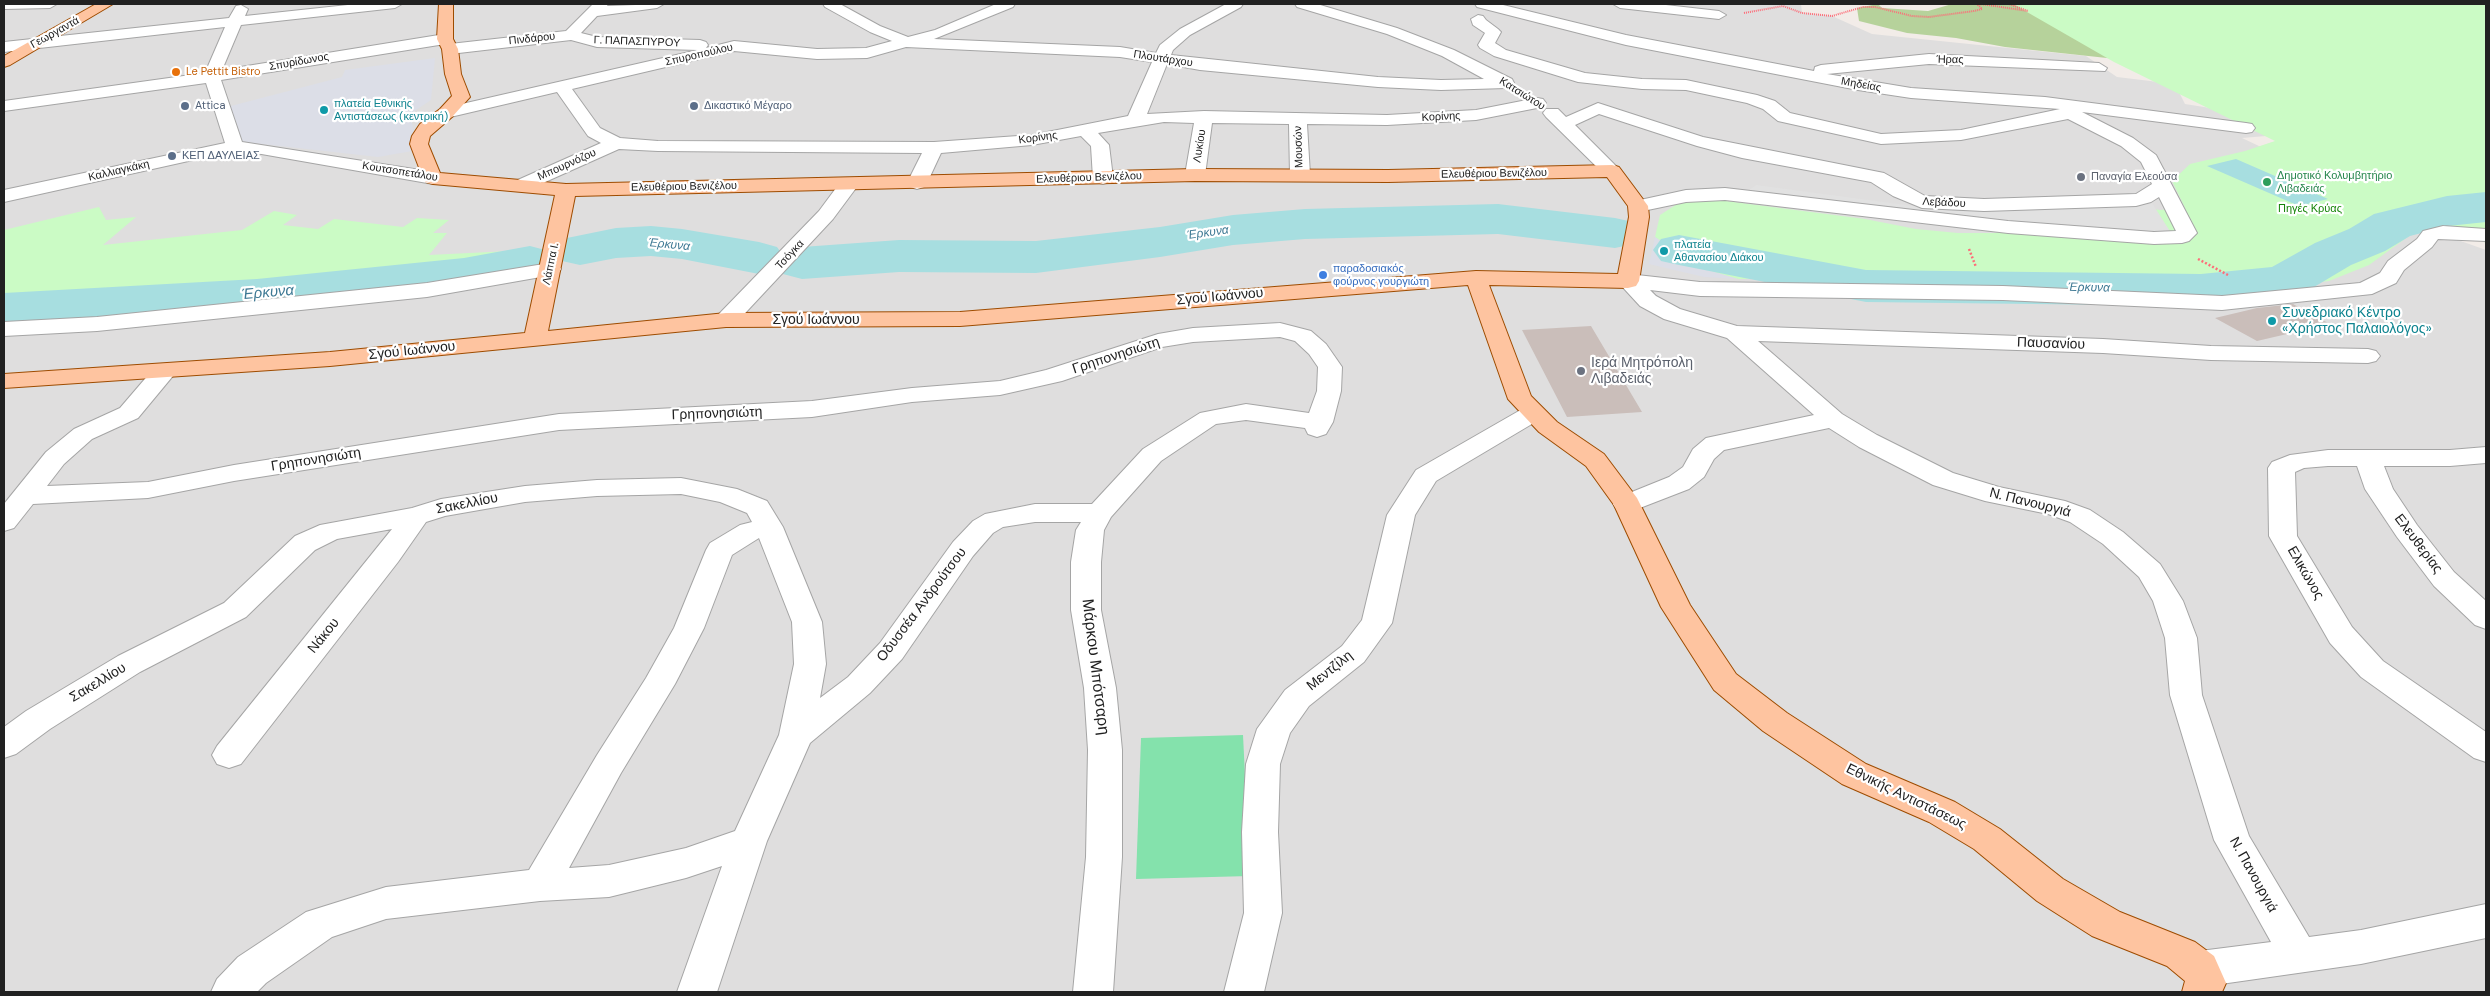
<!DOCTYPE html>
<html>
<head>
<meta charset="utf-8">
<style>
  body { margin:0 }
  #map { position:relative; width:2490px; height:996px; overflow:hidden; background:#f2ece8; font-family:"DM Sans",sans-serif }
  canvas { display:block }
  .frame { position:absolute; inset:0; border:5px solid #212121; pointer-events:none }
</style>
</head>
<body>
<div id="map">
<canvas width="2490" height="996"></canvas>
<div class="frame"></div>
</div>
<script>
const context = document.querySelector('canvas').getContext('2d');
context.lineJoin = 'round';
function fillPath(path, color) {
  context.fillStyle = color;
  context.fill(path, 'evenodd');
}
function poly(rows) {
  const path = new Path2D();
  for (const r of rows) {
    path.moveTo(r[0], r[1]);
    for (let i = 2; i < r.length; i += 2) path.lineTo(r[i], r[i + 1]);
  }
  return path;
}
function strokePath(path, color, width, dash) {
  context.strokeStyle = color;
  context.lineWidth = width;
  context.lineCap = dash ? 'butt' : 'round';
  context.setLineDash(dash || []);
  context.stroke(path);
}
function drawText(font, color, halo, rows, align = 'center') {
  context.font = font + ' "DM Sans",sans-serif';
  context.lineWidth = 4.5;
  context.setLineDash([]);
  context.textBaseline = 'middle';
  context.strokeStyle = halo;
  context.fillStyle = color;
  for (const [text, x, y, turn = 0] of rows) {
    context.save();
    context.translate(x, y);
    context.rotate((+turn || 0) * Math.PI / 180);
    context.textAlign = isNaN(turn) ? turn : align;
    if (halo) context.strokeText(text, 0, 0);
    context.fillText(text, 0, 0);
    context.restore();
  }
}
fillPath(poly([
  [4,4,1801,4,1802,13,1832,16,1872,34,2086,56,2117,77,2175,84,2185,104,2273,118,2278,135,2242,138,2455,239,2486,250,2486,992,4,992]
]), '#dfdede');
fillPath(poly([
  [1878,4,1882,8,1928,11,1952,4,2127,4,2144,62,2005,47,1956,38,1907,33,1859,21,1857,8]
]), '#b6d29b');
fillPath(poly([
  [2013,4,2486,4,2486,243,2449,225,2420,228,2369,265,2329,281,2221,294,2173,294,1924,277,1738,279,1701,268,1655,237,1660,215,1685,199,1726,201,1865,219,1916,229,1958,233,1997,233,1980,211,2126,205,2160,210,2185,208,2172,181,2190,164,2245,151,2275,141,2114,62],
  [99,207,106,220,136,217,103,245,242,230,274,211,297,215,283,225,318,229,334,219,403,227,417,218,449,220,433,233,447,233,429,255,530,250,527,257,483,265,334,283,265,290,4,306,4,230]
]), '#cbfbc5');
fillPath(poly([
  [1243,735,1250,876,1136,879,1141,738]
]), '#84e2ac');
fillPath(poly([
  [1756,185,1928,208,2152,203,2173,236,1938,218,1828,200,1745,193]
]), '#e1e1e1');
fillPath(poly([
  [435,58,431,100,410,114,418,150,378,157,235,141,231,106,342,77,345,70],
  [1655,237,1701,268,1738,279,1704,277,1649,264]
]), '#dcdee7');
fillPath(poly([
  [2236,159,2328,199,2299,206,2207,166]
]), '#a7dee0');
fillPath(poly([
  [2486,192,2486,222,2448,226,2410,236,2385,251,2351,265,2304,293,2285,298,2201,306,1866,302,1679,265,1661,261,1653,250,1661,239,1679,235,1866,270,2201,274,2272,267,2315,243,2349,229,2374,214,2447,196,2486,192],
  [1498,204,1615,218,1633,222,1640,233,1633,244,1615,248,1498,234,1305,239,1233,245,1160,257,1036,273,899,272,802,279,783,274,779,267,759,274,682,259,651,256,616,258,580,265,562,261,554,250,562,239,616,228,651,226,682,229,759,242,777,247,782,254,802,247,899,240,1036,241,1160,227,1233,215,1305,209,1498,204],
  [530,246,549,251,556,262,549,273,464,290,257,311,4,327,4,293,257,279,464,258,530,246]
]), '#a7dee0');
fillPath(poly([
  [2293,304,2330,324,2257,341,2215,318,2257,308],
  [1591,326,1642,412,1567,417,1522,330]
]), '#cabeba');
const minor = poly([
  [4,4,57,4,50,8,4,9,4,4],
  [357,4,402,4,395,8,241,25,222,70,445,34,453,39,445,44,221,80,242,142,433,172,440,174,443,178,440,182,433,184,250,152,235,152,202,158,4,202,4,190,225,143,206,83,4,111,4,101,205,73,225,27,4,52,4,42,229,18,236,6,241,5,248,9,245,16,357,4],
  [593,4,608,4,607,6,664,4,657,8,597,16,581,33,597,37,700,40,706,42,708,45,706,48,734,41,817,49,866,48,892,41,870,32,825,7,823,4,840,4,880,26,908,37,935,30,996,4,1015,4,1013,7,934,39,1120,47,1156,53,1160,45,1180,29,1226,4,1243,4,1241,7,1190,35,1173,50,1171,55,1378,77,1441,80,1484,79,1442,56,1387,34,1297,7,1295,4,1317,4,1397,28,1454,50,1512,79,1514,83,1512,87,1506,88,1441,90,1378,87,1200,70,1167,64,1147,114,1204,111,1387,115,1476,110,1537,98,1543,99,1546,103,1543,107,1537,108,1476,120,1387,125,1307,124,1310,175,1307,179,1300,181,1293,179,1290,175,1289,124,1212,123,1205,175,1202,179,1195,181,1188,179,1185,175,1194,123,1164,122,1098,133,1109,145,1113,178,1110,182,1103,184,1096,182,1093,178,1091,146,1081,136,1032,145,941,153,927,183,924,187,917,189,910,187,907,183,922,153,658,151,619,149,525,191,511,191,508,187,511,183,601,143,588,136,557,92,446,118,440,117,437,113,440,109,698,50,597,47,571,40,450,54,442,49,450,44,566,31,593,4],
  [906,47,1120,57,1152,62,1128,116,1032,135,934,142,658,141,620,138,600,128,572,89,734,51,817,59,867,58,906,47],
  [1475,4,1499,4,1626,35,1814,71,1815,67,1821,65,1929,54,2099,63,2107,68,2105,71,1929,64,1827,74,1911,88,2045,97,2246,123,2252,124,2255,128,2252,132,2246,133,2082,112,2133,138,2156,155,2197,233,2189,241,2182,243,2154,244,2008,233,1725,200,1686,202,1638,212,1631,210,1628,206,1631,202,1686,190,1725,188,2008,221,2154,232,2176,231,2159,197,2151,202,2136,206,1984,211,1922,208,1893,196,1871,182,1742,158,1697,146,1599,114,1575,125,1621,171,1619,175,1605,175,1546,117,1543,113,1546,109,1558,109,1566,117,1598,103,1703,137,1884,173,1925,196,1984,199,2136,194,2152,184,2141,162,2121,146,2068,119,1961,140,1881,144,1778,121,1763,109,1747,103,1686,90,1642,89,1578,82,1494,56,1480,48,1478,45,1485,33,1473,25,1471,19,1478,15,1483,16,1486,20,1498,29,1501,32,1495,43,1506,50,1585,73,1642,79,1686,80,1757,95,1775,101,1790,113,1881,134,1961,130,2060,109,1911,98,1858,90,1626,45,1477,7,1475,4],
  [1613,4,1657,4,1719,11,1726,15,1719,19,1620,8,1613,4],
  [849,178,856,180,859,184,833,219,734,325,726,327,718,325,715,320,718,315,819,211,842,180,849,178],
  [2443,226,2486,229,2486,241,2438,239,2432,247,2404,270,2396,283,2372,294,2222,310,2003,300,1700,296,1650,290,1656,296,1680,309,1737,326,2103,339,2211,346,2368,349,2376,351,2380,356,2376,361,2368,363,2211,360,2103,353,1758,341,1842,414,1877,435,1953,473,1999,487,2065,501,2090,510,2123,532,2160,564,2183,601,2197,638,2202,695,2249,836,2309,937,2361,930,2486,904,2486,938,2361,964,2200,987,2186,982,2180,969,2186,956,2200,951,2271,942,2214,840,2170,695,2165,638,2153,601,2139,577,2103,544,2070,522,2048,514,1985,501,1933,485,1859,447,1829,428,1724,450,1714,459,1704,477,1689,489,1627,513,1617,510,1613,504,1617,498,1669,477,1683,467,1693,449,1706,438,1814,415,1727,338,1664,319,1640,306,1617,281,1620,276,1628,274,1700,282,2003,286,2222,296,2360,283,2380,273,2388,261,2417,239,2423,231,2443,226],
  [550,263,558,264,561,269,558,274,427,297,97,331,4,336,4,322,97,317,427,283,550,263],
  [1280,323,1311,331,1326,344,1342,367,1341,391,1333,422,1326,434,1317,437,1308,434,1305,428,1246,420,1216,424,1161,461,1111,517,1104,530,1101,562,1101,610,1116,688,1122,750,1122,857,1113,992,1073,992,1086,857,1088,750,1084,688,1071,610,1071,562,1076,530,1081,522,1035,522,1003,527,993,533,973,556,902,659,870,693,810,743,767,841,717,992,677,992,722,866,686,878,609,897,540,901,386,919,332,937,266,983,257,992,211,992,217,979,238,957,306,912,386,887,529,870,597,755,646,678,674,628,706,550,710,543,740,525,752,522,747,513,720,502,681,494,597,496,525,502,445,516,426,522,398,562,241,764,229,768,217,764,212,755,217,746,392,529,337,539,315,550,246,617,140,672,50,729,16,754,4,758,4,727,26,711,118,656,224,603,295,536,320,525,412,508,441,499,525,486,597,480,681,478,737,489,767,501,783,527,822,622,826,664,820,698,848,677,880,643,953,542,973,521,985,514,1035,504,1092,504,1143,449,1200,413,1246,404,1309,413,1317,391,1318,367,1309,354,1295,341,1280,337,1193,342,1162,347,1062,381,1000,395,912,402,812,417,559,430,234,481,148,498,33,504,14,528,4,531,4,504,46,452,74,429,120,408,156,366,165,364,174,366,177,371,138,418,92,439,64,464,47,486,148,482,234,465,559,414,812,401,912,388,1000,381,1046,370,1158,334,1193,328,1280,323],
  [759,538,792,622,794,664,779,735,735,831,686,848,609,865,569,868,621,773,675,684,704,628,732,555,759,538],
  [1533,405,1542,408,1546,413,1542,418,1436,481,1415,515,1392,623,1364,662,1309,706,1290,733,1280,764,1278,832,1282,913,1264,992,1224,992,1244,913,1242,832,1246,764,1257,729,1285,690,1342,646,1362,620,1387,515,1416,470,1524,408,1533,405],
  [2486,447,2486,463,2450,466,2384,466,2393,489,2417,525,2454,572,2486,601,2486,629,2475,625,2434,586,2397,537,2365,489,2357,466,2328,466,2304,468,2295,472,2297,536,2352,627,2383,661,2486,732,2486,762,2474,758,2361,677,2330,643,2269,536,2268,468,2272,462,2290,455,2328,450,2450,450,2486,447]
]);
const major = poly([
  [96,4,113,4,10,65,4,67,4,56,96,4],
  [439,4,453,4,453,39,458,49,461,74,470,97,452,117,430,136,428,144,440,173,566,184,1195,169,1388,170,1612,165,1619,167,1648,206,1649,217,1639,281,1636,286,1628,288,1489,285,1531,396,1557,422,1604,454,1637,498,1690,605,1736,674,1787,713,1866,764,1955,802,2000,829,2063,879,2120,912,2195,942,2214,956,2226,983,2222,992,2182,992,2185,981,2167,966,2092,936,2037,901,1974,849,1929,822,1842,784,1763,731,1714,690,1661,607,1614,505,1586,466,1539,432,1508,399,1468,285,960,326,726,327,330,366,4,388,4,374,330,352,525,333,555,195,433,184,426,182,423,178,410,144,412,136,420,124,440,109,452,96,445,74,442,49,437,39,439,4],
  [1607,177,1628,206,1629,217,1618,274,1476,271,960,312,726,313,548,331,575,196,1195,181,1388,182,1607,177]
]);
strokePath(minor, '#a5a5a5', 2);
strokePath(major, '#9e4c00', 2);
strokePath(poly([
  [1744,13,1783,6,1802,13,1832,16,1863,7,1875,7,1912,16,1929,17,1974,11,1982,9,1978,5,1981,4,2028,11,2009,4]
]), '#fd6d79', 2, [1, 1]);
strokePath(poly([
  [1969,249,1976,267],
  [2198,259,2228,275]
]), '#fd6d79', 2.5, [2, 2]);
fillPath(minor, '#fff');
fillPath(major, '#fec4a0');
for (const [x, y, r, color] of [
  [176,72,5,"#e8710a"],
  [185,106,5,"#5c6f8a"],
  [694,106,5,"#5c6f8a"],
  [324,110,5,"#0f9aa8"],
  [172,156,5,"#5c6f8a"],
  [2081,177,5,"#6b7280"],
  [2267,182,5,"#2e9e5b"],
  [1664,251,5,"#0f9aa8"],
  [1323,275,5,"#3f7fe0"],
  [2272,321,5,"#0f9aa8"],
  [1581,371,5,"#6b7280"]
]) {
  const dot = new Path2D();
  dot.arc(x, y, r, 0, 2 * Math.PI);
  context.fillStyle = color;
  context.fill(dot);
  strokePath(dot, '#fff', 2);
}
drawText('11px', '#212121', '#fff', [
  ["Γεωργαντά",55,33,-29],
  ["Πινδάρου",532,39,-6],
  ["Γ. ΠΑΠΑΣΠΥΡΟΥ",637,42,2],
  ["Σπυροπούλου",699,55,-13],
  ["Πλουτάρχου",1163,59,9],
  ["Ήρας",1950,60,1],
  ["Σπυρίδωνος",299,62,-10],
  ["Μηδείας",1861,85,10],
  ["Κατσιώτου",1522,94,32],
  ["Κορίνης",1441,117,-3],
  ["Κορίνης",1038,138,-8],
  ["Λυκίου",1200,146,-81],
  ["Μουσών",1299,147,-92],
  ["Μπουρνόζου",567,165,-24],
  ["Καλλιαγκάκη",119,171,-13],
  ["Κουτσοπετάλου",400,172,9],
  ["Ελευθέριου Βενιζέλου",1494,174,-1],
  ["Ελευθέριου Βενιζέλου",1089,178,-2],
  ["Ελευθέριου Βενιζέλου",684,187,-1],
  ["Λεβάδου",1944,203,3],
  ["Τσόγκα",790,255,-47],
  ["Λάππα Ι.",551,264,-78]
]);
drawText('11px', '#c56008', '#fff', [
  ["Le Pettit Bistro",186,72]
], 'left');
drawText('11px', '#0d838f', '#fff', [
  ["πλατεία Εθνικής",334,104],
  ["Αντιστάσεως (κεντρική)",334,117],
  ["πλατεία",1674,245],
  ["Αθανασίου Διάκου",1674,258]
], 'left');
drawText('11px', '#4e5e75', '#fff', [
  ["Attica",195,106],
  ["Δικαστικό Μέγαρο",704,106],
  ["ΚΕΠ ΔΑΥΛΕΙΑΣ",182,156]
], 'left');
drawText('11px', '#27864d', '#fff', [
  ["Δημοτικό Κολυμβητήριο",2277,176],
  ["Λιβαδειάς",2277,189]
], 'left');
drawText('11px', '#5b616d', '#fff', [
  ["Παναγία Ελεούσα",2091,177]
], 'left');
drawText('11px', '#168509', '#fff', [
  ["Πηγές Κρύας",2310,209]
]);
drawText('11px', '#366cbe', '#fff', [
  ["παραδοσιακός",1333,269],
  ["φούρνος γουργιώτη",1333,282]
], 'left');
drawText('italic 12px', '#3e7994', '#fff', [
  ["Έρκυνα",1208,233,-8],
  ["Έρκυνα",669,245,6],
  ["Έρκυνα",2089,288,1]
]);
drawText('14px', '#212121', '#fff', [
  ["Σγού Ιωάννου",1220,297,-5],
  ["Σγού Ιωάννου",816,320],
  ["Παυσανίου",2051,344,2],
  ["Σγού Ιωάννου",412,351,-6],
  ["Γρηπονησιώτη",1116,356,-18],
  ["Γρηπονησιώτη",717,414,-2],
  ["Γρηπονησιώτη",316,460,-9],
  ["Ν. Πανουργιά",2030,503,14],
  ["Σακελλίου",467,504,-11],
  ["Ελευθερίας",2418,544,53],
  ["Ελικώνος",2305,573,60],
  ["Οδυσσέα Ανδρούτσου",922,605,-53],
  ["Νάκου",324,636,-51],
  ["Μεντζίλη",1330,671,-39],
  ["Σακελλίου",98,683,-31],
  ["Εθνικής Αντιστάσεως",1906,797,26],
  ["Ν. Πανουργιά",2253,875,61]
]);
drawText('14px', '#0d838f', '#fff', [
  ["Συνεδριακό Κέντρο",2282,313],
  ["«Χρήστος Παλαιολόγος»",2282,329]
], 'left');
drawText('14px', '#5b616d', '#fff', [
  ["Ιερά Μητρόπολη",1591,363],
  ["Λιβαδειάς",1591,379]
], 'left');
drawText('italic 15px', '#3e7994', '#fff', [
  ["Έρκυνα",268,293,-5]
]);
drawText('16px', '#212121', '#fff', [
  ["Μάρκου Μπότσαρη",1095,667,83]
]);
</script>
</body>
</html>
